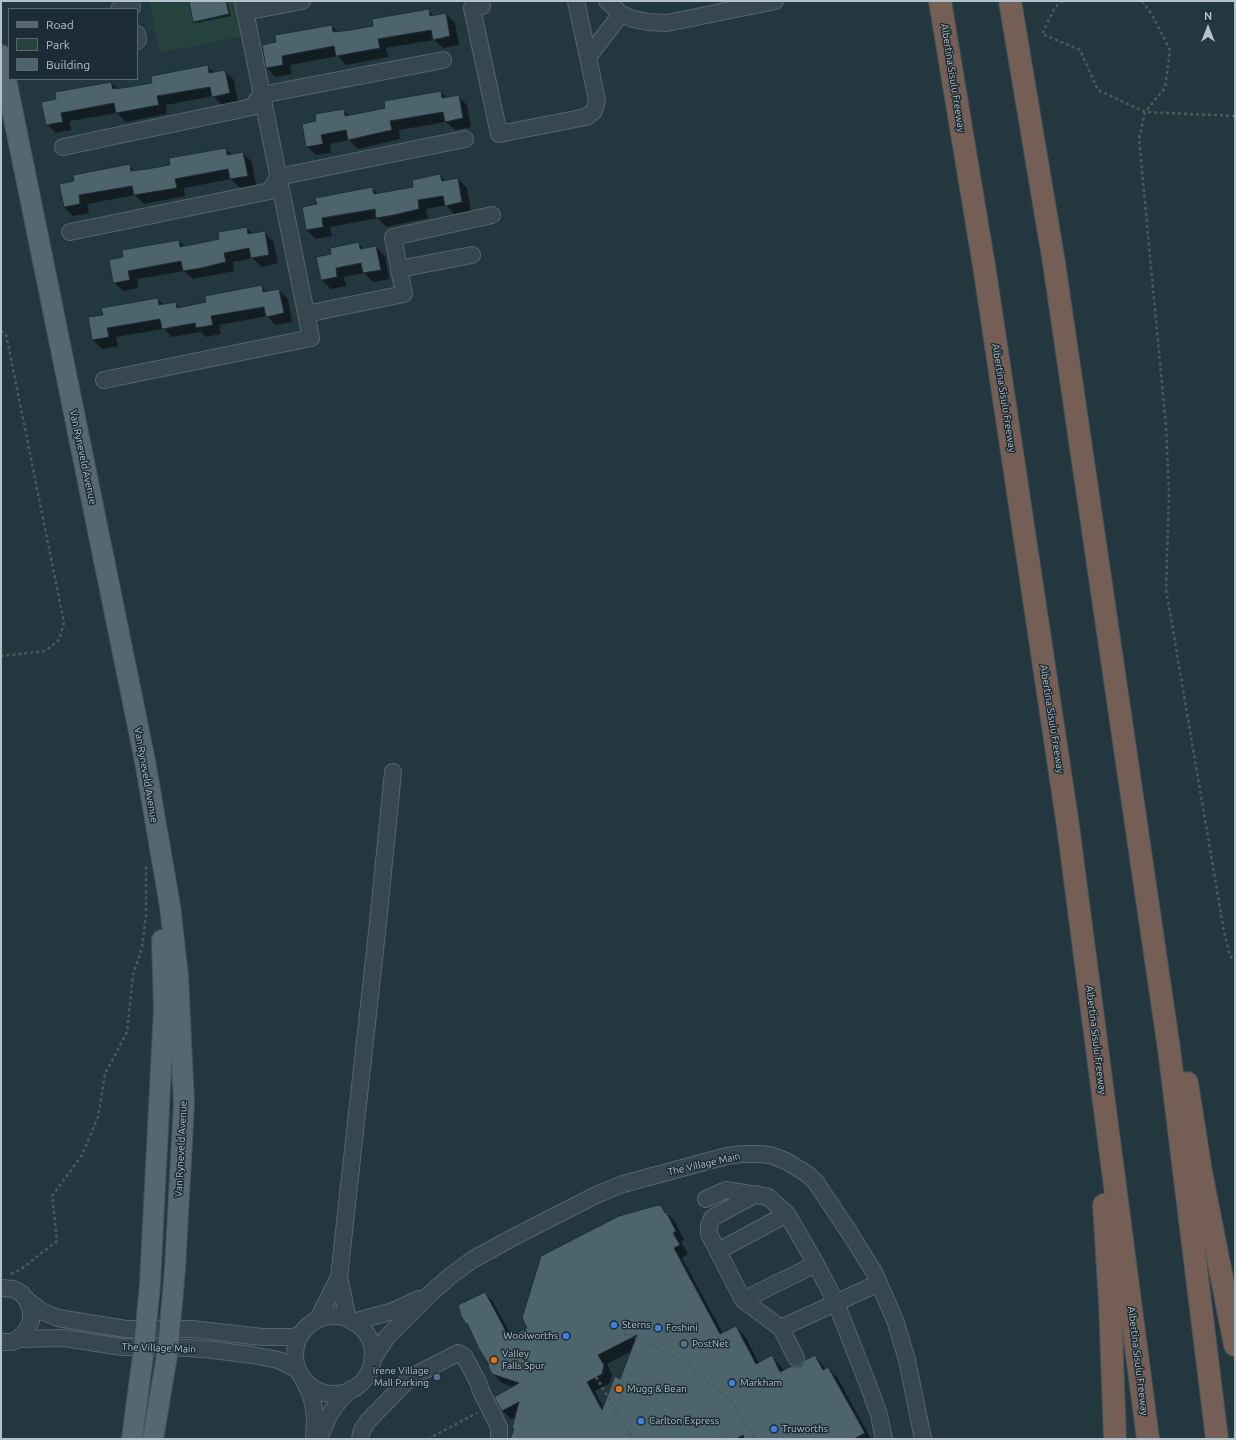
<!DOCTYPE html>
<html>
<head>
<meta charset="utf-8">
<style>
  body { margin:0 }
  #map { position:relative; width:1236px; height:1440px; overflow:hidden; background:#23373f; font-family:Ubuntu,sans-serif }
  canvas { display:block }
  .frame { position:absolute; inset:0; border:2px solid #b3c2ca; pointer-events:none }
  .legend { position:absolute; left:8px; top:8px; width:130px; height:72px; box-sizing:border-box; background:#1c2c34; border:1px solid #586870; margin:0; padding:5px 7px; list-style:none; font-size:12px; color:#b3c2ca }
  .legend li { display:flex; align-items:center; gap:8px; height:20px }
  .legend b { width:20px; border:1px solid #586870 }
  .north { position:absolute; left:1188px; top:8px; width:40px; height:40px; -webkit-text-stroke:3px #1c2c34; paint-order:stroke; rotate:0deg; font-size:11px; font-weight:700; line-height:16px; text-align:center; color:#b3c2ca }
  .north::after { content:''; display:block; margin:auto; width:14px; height:18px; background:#b3c2ca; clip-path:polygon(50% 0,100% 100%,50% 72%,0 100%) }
</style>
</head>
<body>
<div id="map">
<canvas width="1236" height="1440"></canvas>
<div class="frame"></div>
<ul class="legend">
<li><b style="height:5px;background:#55676f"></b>Road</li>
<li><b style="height:11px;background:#26423d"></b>Park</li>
<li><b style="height:11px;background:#4e646c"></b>Building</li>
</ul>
<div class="north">N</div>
</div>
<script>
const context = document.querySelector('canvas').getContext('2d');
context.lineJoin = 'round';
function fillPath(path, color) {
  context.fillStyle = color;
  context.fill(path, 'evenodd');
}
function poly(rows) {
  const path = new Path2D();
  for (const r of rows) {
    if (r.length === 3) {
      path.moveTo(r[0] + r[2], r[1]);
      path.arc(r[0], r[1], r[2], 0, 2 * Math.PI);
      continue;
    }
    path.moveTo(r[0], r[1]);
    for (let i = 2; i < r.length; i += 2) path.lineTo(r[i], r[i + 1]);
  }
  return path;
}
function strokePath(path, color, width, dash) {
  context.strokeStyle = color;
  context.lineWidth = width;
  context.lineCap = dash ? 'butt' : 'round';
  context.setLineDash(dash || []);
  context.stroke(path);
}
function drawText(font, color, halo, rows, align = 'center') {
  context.font = font + ' Ubuntu,sans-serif';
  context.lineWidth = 3;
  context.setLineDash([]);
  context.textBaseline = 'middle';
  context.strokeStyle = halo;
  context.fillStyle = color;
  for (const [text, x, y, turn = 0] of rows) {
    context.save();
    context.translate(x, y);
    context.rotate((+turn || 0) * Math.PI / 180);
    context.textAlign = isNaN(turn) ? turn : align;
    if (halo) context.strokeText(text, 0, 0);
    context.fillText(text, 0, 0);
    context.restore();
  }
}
fillPath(poly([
  [149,1,236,1,243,36,160,53]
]), '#26423d');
fillPath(poly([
  [192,1,227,1,231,16,196,23,194,22],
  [428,10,434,16,446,14,455,23,459,45,443,48,434,40,386,48,388,57,346,65,338,56,290,65,292,74,276,77,267,68,278,43,332,26,338,32,374,27],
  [208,67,214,73,225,71,234,80,238,102,222,105,213,96,166,105,167,114,126,122,117,113,69,121,71,130,56,133,47,124,57,100,111,83,118,89,154,83],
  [441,92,447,98,458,96,467,105,471,127,455,130,446,122,399,130,400,139,358,149,349,140,330,144,331,153,316,155,307,146,317,122,343,110,350,116,386,108],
  [226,149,232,155,243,153,252,162,256,185,240,188,231,179,184,188,185,196,144,204,135,195,87,204,89,213,73,216,64,207,60,185,129,165,135,172,171,166],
  [440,175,446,182,458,179,467,188,471,211,454,214,446,205,426,209,428,218,386,227,378,218,330,227,332,236,316,239,307,230,318,205,372,188,378,195,414,188],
  [247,228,253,234,264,232,273,241,278,263,261,267,253,258,233,262,234,271,193,279,184,271,137,279,138,288,123,291,114,282,124,258,179,241,185,247,221,240],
  [358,243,364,249,376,247,385,256,389,279,373,282,364,273,344,277,346,286,331,289,322,280,332,255],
  [261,286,268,293,279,290,288,299,292,322,276,325,267,316,219,325,221,334,206,337,201,332,172,337,164,329,116,337,118,346,102,349,93,340,89,318,104,316,158,299,164,305,175,303,181,308,207,303],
  [660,1206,675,1222,684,1240,681,1242,688,1254,682,1258,723,1334,736,1327,745,1336,759,1364,772,1357,781,1366,784,1372,801,1367,815,1356,826,1369,828,1368,837,1377,871,1439,515,1439,516,1417,511,1419,502,1410,514,1387,502,1383,493,1374,490,1365,470,1327,466,1323,485,1293,493,1302,512,1337,528,1328],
  [632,1351,621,1380,604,1408,595,1391,610,1383,612,1375,607,1364]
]), '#0007');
const building = poly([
  [189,1,226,1,229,14,193,22,189,1],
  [429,9,430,16,446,13,450,36,433,40,431,30,378,39,380,48,336,56,334,46,282,56,283,65,266,68,262,45,276,42,275,35,332,25,333,32,350,30,373,26,372,19,429,9],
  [208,65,209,73,225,70,230,93,212,97,210,87,157,96,159,105,116,113,114,103,61,113,63,122,46,125,41,102,56,99,55,92,111,82,113,89,129,87,152,83,151,76,208,65],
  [441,91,442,98,459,95,463,118,445,122,443,112,390,121,392,130,348,140,346,130,321,135,323,144,306,147,302,124,316,121,315,114,344,109,345,116,371,111,385,108,384,101,441,91],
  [226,148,227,155,243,152,248,176,230,179,228,169,175,179,177,188,134,195,132,186,79,195,80,204,64,207,59,184,74,181,73,175,130,164,131,171,147,169,170,165,169,158,226,148],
  [440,174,442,181,458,178,462,202,445,206,443,196,418,200,419,209,394,215,376,218,375,209,322,218,323,227,306,230,302,207,317,204,315,198,372,187,374,194,413,187,412,180,440,174],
  [247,227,248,234,265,231,269,255,251,258,249,248,224,253,226,262,201,268,183,271,181,261,128,271,130,280,113,283,109,260,123,257,122,250,179,240,180,247,205,242,219,239,218,232,247,227],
  [359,242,360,249,376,246,381,270,363,273,361,263,336,268,337,277,321,280,316,257,331,254,330,248,359,242],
  [262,285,263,292,279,289,284,313,266,317,264,307,211,316,213,325,196,328,195,323,162,329,160,319,107,328,109,337,92,340,88,317,103,315,101,308,158,298,159,305,176,302,177,308,206,302,205,296,262,285],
  [658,1205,659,1206,661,1205,665,1213,666,1212,676,1231,673,1233,680,1245,674,1248,720,1334,736,1326,756,1364,772,1355,780,1372,792,1366,796,1367,801,1366,805,1360,815,1355,823,1370,828,1367,865,1433,854,1439,744,1439,743,1435,736,1439,510,1439,514,1429,512,1428,519,1402,502,1411,494,1397,519,1383,492,1374,488,1366,489,1365,479,1349,467,1323,466,1324,461,1316,458,1305,485,1292,509,1337,527,1328,522,1318,541,1256,619,1216,658,1205],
  [637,1335,620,1379,615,1376,602,1410,587,1382,602,1374,604,1365,598,1355,637,1335]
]);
fillPath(building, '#4e646c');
strokePath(building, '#1e2e36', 1);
const minor = poly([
  [481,1,482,6,472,8,499,134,586,117,594,111,597,100,588,57,621,14],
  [576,1,588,57],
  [607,1,621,14,633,19,648,22,667,23,775,1],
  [119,9,132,7],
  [245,12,302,1],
  [137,34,138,40,137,41],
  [63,147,252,107,261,95,443,60],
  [70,232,270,191,278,177,465,139],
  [399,269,472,255],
  [306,314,404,294,393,237,492,215],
  [104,380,311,338,243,1],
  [756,1194,712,1218,709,1226,709,1234,743,1300,781,1328,796,1358],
  [706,1199,726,1190,768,1197,787,1214,816,1264,743,1300],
  [718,1251,787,1214],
  [816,1264,836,1303,869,1387,879,1415,884,1439],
  [1,1288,14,1289,22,1294,27,1300,31,1311,31,1321,26,1331,18,1339,12,1342,1,1342],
  [27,1300,41,1311,58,1318,126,1329,192,1329,262,1337,293,1337,300,1335],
  [334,1355,39],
  [318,1319,339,1277],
  [348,1319,339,1277,377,932,393,772],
  [353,1322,393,1311,419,1299],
  [781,1328,879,1283],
  [18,1339,64,1338,122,1347,189,1348,213,1350,252,1355,278,1360,297,1369],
  [372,1360,387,1337,430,1294,449,1277,472,1260,512,1238,596,1195,623,1184,727,1156,742,1154,760,1154,770,1155,786,1161,807,1174,815,1181,849,1232,874,1272,895,1320,907,1360,923,1439],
  [304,1381,309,1391,313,1403,315,1418,314,1439],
  [319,1439,329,1415,340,1400,351,1389],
  [360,1439,362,1430,368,1421,406,1382,417,1374,458,1353,464,1356,478,1382,481,1391,499,1427,499,1439]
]);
const major = poly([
  [1,55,145,761,170,906,178,976,184,1104,175,1268,168,1349,153,1439],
  [132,1439,144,1348,150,1284,164,1010,162,940]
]);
const highway = poly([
  [940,1,985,272,1068,826,1148,1439],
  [1010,1,1054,263,1169,1049,1217,1439],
  [1187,1083,1201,1172,1235,1345],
  [1104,1205,1110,1302,1115,1439]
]);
strokePath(minor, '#55656d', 18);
strokePath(major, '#43535b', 22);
strokePath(highway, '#42525a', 24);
strokePath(poly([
  [1063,1,1055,7,1042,34,1080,50,1098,90,1145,112,1235,116],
  [1142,1,1151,13,1170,50,1165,88,1145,112,1139,139,1166,427,1169,492,1166,589,1224,932,1230,956,1235,960],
  [1,331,6,334,64,623,59,640,45,651,1,656],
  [11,1274,20,1270,57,1241,52,1196,82,1155,98,1117,105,1074,127,1032,133,975,142,948,146,915,146,866],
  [624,1334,647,1342,679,1359,698,1372,732,1402,755,1439],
  [596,1377,633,1439],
  [428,1439,477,1413],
  [718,1439,747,1424]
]), '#455e5a', 2.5, [3, 3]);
strokePath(minor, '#37474f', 16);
strokePath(major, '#55676f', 20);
strokePath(highway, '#755f54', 22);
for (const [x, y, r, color] of [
  [614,1325,4,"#3f7fe0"],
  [658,1328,4,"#3f7fe0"],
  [566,1336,4,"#3f7fe0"],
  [684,1344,4,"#5c6f8a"],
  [494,1360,4,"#e8710a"],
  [437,1377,4,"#5c6f8a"],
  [732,1383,4,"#3f7fe0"],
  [619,1389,4,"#e8710a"],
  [641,1421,4,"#3f7fe0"],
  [774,1429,4,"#3f7fe0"]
]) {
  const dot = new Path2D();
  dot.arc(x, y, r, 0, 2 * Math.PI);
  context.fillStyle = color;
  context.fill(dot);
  strokePath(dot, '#1c2c34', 1.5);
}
drawText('10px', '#b3c2ca', '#1c2c34', [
  ["Albertina Sisulu Freeway",953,78,81],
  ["Albertina Sisulu Freeway",1004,398,81],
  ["Van Ryneveld Avenue",83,457,78],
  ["Albertina Sisulu Freeway",1052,719,81],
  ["Van Ryneveld Avenue",146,775,80],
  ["Albertina Sisulu Freeway",1096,1040,83],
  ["Van Ryneveld Avenue",181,1149,-87],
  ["The Village Main",704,1164,-13],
  ["The Village Main",159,1348,2],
  ["Albertina Sisulu Freeway",1138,1361,83]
]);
drawText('10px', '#b3c2ca', '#1c2c34', [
  ["Sterns",622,1325],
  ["Foshini",666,1328],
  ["Woolworths",558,1336,"right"],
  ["PostNet",692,1344],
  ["Valley",502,1354],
  ["Falls Spur",502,1366],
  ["Irene Village",429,1371,"right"],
  ["Mall Parking",429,1383,"right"],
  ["Markham",740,1383],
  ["Mugg & Bean",627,1389],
  ["Carlton Express",649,1421],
  ["Truworths",782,1429]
], 'left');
</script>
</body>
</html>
